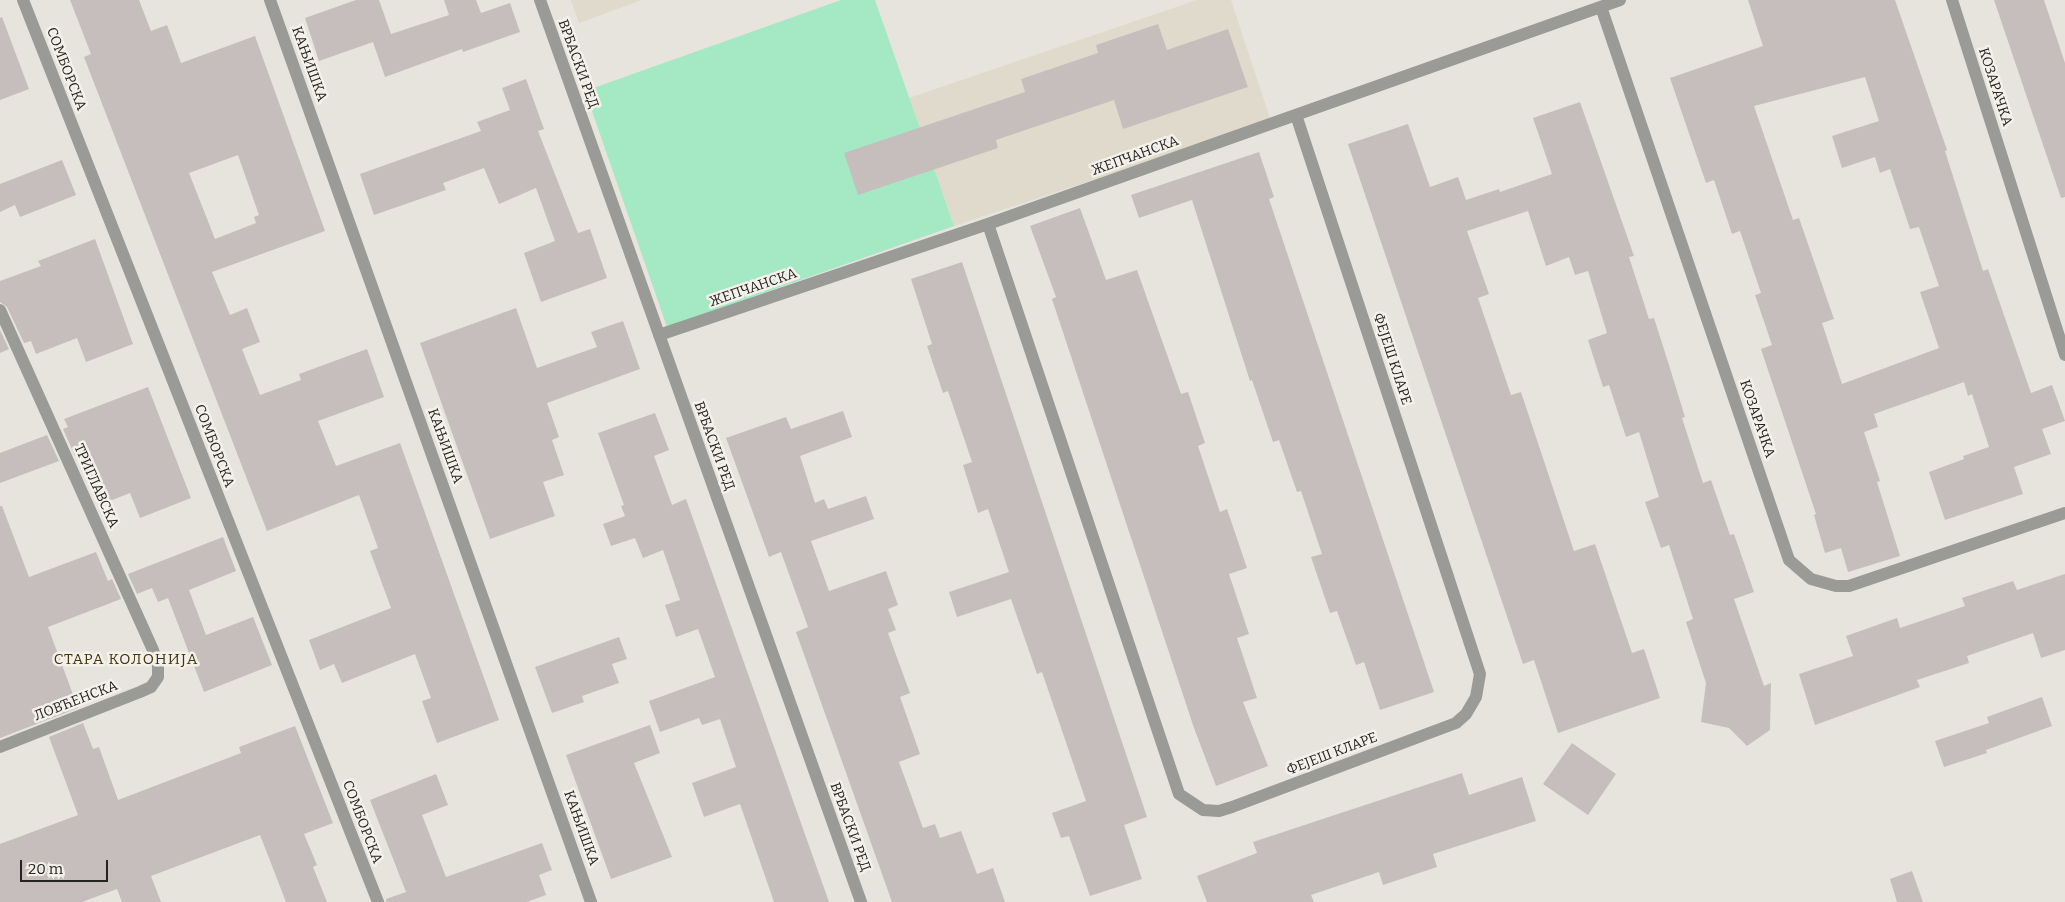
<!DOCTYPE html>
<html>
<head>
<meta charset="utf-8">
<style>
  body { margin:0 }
  #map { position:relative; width:2065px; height:902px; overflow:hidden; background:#e7e4dd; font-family:Bitter,serif }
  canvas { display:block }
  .scale { position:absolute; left:20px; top:860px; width:88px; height:22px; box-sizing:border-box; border:2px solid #252422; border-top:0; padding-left:6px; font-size:15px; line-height:18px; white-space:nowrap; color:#252422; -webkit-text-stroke:4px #f4f1ea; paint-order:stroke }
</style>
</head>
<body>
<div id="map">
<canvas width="2065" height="902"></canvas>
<div class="scale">20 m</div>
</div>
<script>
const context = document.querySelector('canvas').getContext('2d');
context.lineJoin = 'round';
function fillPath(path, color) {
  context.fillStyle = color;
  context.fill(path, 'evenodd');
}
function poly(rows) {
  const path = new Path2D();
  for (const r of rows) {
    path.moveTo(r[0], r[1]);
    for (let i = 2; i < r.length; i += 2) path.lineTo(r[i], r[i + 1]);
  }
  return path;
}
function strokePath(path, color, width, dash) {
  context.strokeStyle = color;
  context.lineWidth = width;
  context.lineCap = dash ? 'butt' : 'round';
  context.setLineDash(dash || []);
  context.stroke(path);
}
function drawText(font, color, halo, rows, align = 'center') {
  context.font = font + ' Bitter,serif';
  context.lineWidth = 5;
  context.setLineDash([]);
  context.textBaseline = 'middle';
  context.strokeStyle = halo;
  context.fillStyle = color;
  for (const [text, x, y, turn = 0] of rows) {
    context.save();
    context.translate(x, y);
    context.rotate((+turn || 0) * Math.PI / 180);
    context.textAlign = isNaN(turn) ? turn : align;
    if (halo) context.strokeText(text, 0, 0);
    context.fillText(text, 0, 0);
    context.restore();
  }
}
fillPath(poly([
  [571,0,642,0,579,23],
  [1197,0,1231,0,1271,121,954,226,909,98]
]), '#e0dacc');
fillPath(poly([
  [841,0,875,0,954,226,667,327,585,91]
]), '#a4e9c4');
fillPath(poly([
  [70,0,139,0,151,31,167,25,181,63,255,36,325,231,212,272,230,315,247,308,260,342,242,349,260,395,301,380,299,374,367,349,384,397,318,421,336,466,400,443,499,720,437,743,422,701,431,698,415,654,342,683,334,664,320,670,309,640,391,608,370,551,378,548,359,495,267,531,84,57,91,54],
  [238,155,259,215,254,217,256,223,215,239,189,173],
  [356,0,379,0,391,34,449,15,444,0,476,0,481,13,510,3,520,32,463,52,462,49,385,77,373,42,319,61,305,18],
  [1748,0,1895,0,1947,150,1945,151,1983,271,1988,269,2031,393,2052,385,2065,421,2042,429,2051,454,2014,467,2023,494,1945,520,1929,472,1964,459,1963,456,1989,447,1972,394,1968,396,1964,382,1874,414,1878,427,1864,432,1880,481,1877,482,1900,556,1848,572,1841,548,1825,553,1814,515,1816,514,1761,349,1772,345,1755,295,1761,293,1740,231,1732,234,1714,180,1706,183,1670,78,1763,46],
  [1865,77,1879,121,1832,136,1842,168,1875,157,1880,173,1890,169,1910,229,1919,227,1939,286,1920,292,1939,348,1842,384,1822,323,1834,319,1799,218,1793,220,1754,106],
  [1994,0,2044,0,2065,63,2065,197,2061,198],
  [2,17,29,89,0,100,0,18],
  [1158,24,1167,50,1228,29,1248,87,1123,129,1114,100,996,140,998,148,858,195,844,153,1025,92,1021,79,1098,53,1096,45],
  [526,79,544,129,538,131,578,233,590,229,607,278,541,302,524,253,555,241,536,188,499,204,484,168,443,183,446,190,374,215,360,174,481,131,477,122,510,110,502,88],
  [1580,102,1634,256,1629,257,1649,319,1654,318,1669,365,1685,417,1682,418,1703,483,1711,480,1730,535,1734,534,1754,592,1734,599,1764,686,1771,683,1770,730,1747,746,1729,728,1701,722,1706,683,1686,622,1693,619,1669,545,1661,548,1645,502,1659,497,1639,432,1626,437,1609,385,1603,387,1588,340,1607,333,1588,271,1575,275,1569,257,1546,266,1528,211,1467,231,1489,294,1478,298,1511,395,1521,392,1574,551,1595,544,1632,653,1644,649,1660,698,1558,733,1534,660,1523,664,1348,144,1408,124,1430,187,1458,177,1466,200,1499,189,1500,192,1552,174,1533,118],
  [1259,152,1274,197,1269,199,1434,692,1380,710,1364,662,1356,665,1337,611,1330,613,1311,557,1322,554,1301,491,1297,492,1279,440,1273,442,1252,380,1250,381,1192,200,1139,218,1131,195],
  [62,160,76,195,20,217,15,205,0,212,0,184],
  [1080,208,1106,280,1137,270,1181,394,1188,392,1205,443,1198,446,1220,512,1227,509,1247,568,1229,574,1249,634,1237,638,1257,698,1243,702,1268,766,1216,786,1194,728,1052,299,1056,297,1030,226],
  [95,239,133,344,86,362,77,338,36,354,31,341,24,343,7,307,0,302,0,281,41,266,38,261],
  [962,262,1147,817,1124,825,1142,879,1090,896,1069,836,1061,838,1052,813,1086,801,1042,672,1037,674,1011,599,957,617,949,592,1009,572,988,509,978,513,963,465,972,462,948,391,943,393,927,346,932,344,911,279],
  [516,308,537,368,597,347,591,332,623,321,640,369,547,403,559,437,552,440,564,475,543,482,555,516,490,539,420,343],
  [0,330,9,349,0,353],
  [148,387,191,498,140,518,130,493,102,504,83,453,75,456,63,429,68,427,64,419],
  [843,411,852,437,800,456,815,503,824,499,828,509,866,496,874,519,811,541,829,591,886,571,898,605,888,609,896,630,888,633,910,693,900,697,920,754,899,762,923,828,935,824,940,838,961,831,977,874,993,868,1005,902,892,902,796,632,808,627,781,552,769,557,726,438,786,417,791,429],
  [655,413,669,450,654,456,672,505,686,499,829,902,774,902,740,804,704,817,692,783,736,767,720,719,702,725,699,718,660,732,649,701,715,677,698,629,676,637,665,605,680,600,663,550,643,558,635,538,611,546,603,524,625,516,621,506,624,505,598,433],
  [47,435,59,461,0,483,0,453],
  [0,506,2,506,29,577,96,552,108,581,112,579,121,599,48,627,78,708,0,738],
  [223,537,236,571,189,590,206,635,253,617,272,665,204,692,168,598,158,602,152,588,137,594,128,574],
  [2065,574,2065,650,2041,658,2033,633,1967,656,1969,663,1917,680,1920,687,1815,725,1799,674,1853,656,1846,636,1897,618,1900,628,1965,606,1962,598,2013,581,2017,590],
  [619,637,627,659,612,664,619,683,582,696,584,702,552,713,535,667],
  [2042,697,2052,726,1986,750,1987,753,1944,767,1935,741,1989,723,1987,717],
  [83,723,93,749,99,747,118,800,241,753,239,747,295,726,333,823,304,834,317,865,313,867,327,902,286,902,260,835,151,876,161,902,122,902,117,889,82,902,0,902,0,844,78,815,49,737],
  [650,725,660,753,634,763,672,857,611,879,566,755],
  [1572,743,1616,774,1588,815,1543,784],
  [1462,773,1469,795,1522,777,1536,821,1433,854,1437,867,1383,885,1379,872,1311,895,1314,902,1207,902,1197,876,1257,853,1253,842],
  [436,774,448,805,422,815,446,877,542,843,552,870,539,875,546,895,527,902,386,902,386,899,406,892,370,800],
  [1912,871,1923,902,1897,902,1890,879]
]), '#c6bebd');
strokePath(poly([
  [23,0,378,902],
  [270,0,591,902],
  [540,0,861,902],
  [1952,0,2065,355],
  [1601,7,1789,560,1811,579,1836,586,1849,586,2065,513],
  [988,224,1179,794,1203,810,1219,811,1232,807,1456,723,1466,714,1476,697,1480,674,1296,115],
  [0,310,153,650,158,666,158,677,151,687,140,692,0,747],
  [659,335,988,224,1620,0]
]), '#9a9a97', 12);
drawText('14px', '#252422', '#f4f1ea', [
  ["КАЊИШКА",309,64,70],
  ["ВРБАСКИ РЕД",578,64,70],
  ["СОМБОРСКА",66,69,69],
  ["КОЗАРАЧКА",1995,87,72],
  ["ЖЕПЧАНСКА",1135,156,-20],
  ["ЖЕПЧАНСКА",753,288,-19],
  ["ФЕЈЕШ КЛАРЕ",1392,359,72],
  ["КОЗАРАЧКА",1757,419,71],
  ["СОМБОРСКА",214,446,69],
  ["КАЊИШКА",445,446,70],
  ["ВРБАСКИ РЕД",714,446,70],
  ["ТРИГЛАВСКА",96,486,66],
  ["ЛОВЋЕНСКА",76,701,-21],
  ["ФЕЈЕШ КЛАРЕ",1332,754,-21],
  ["СОМБОРСКА",362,822,69],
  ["ВРБАСКИ РЕД",850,827,70],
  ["КАЊИШКА",581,828,70]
]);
context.letterSpacing = '1px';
drawText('15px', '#43360c', '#f4f1ea', [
  ["СТАРА КОЛОНИЈА",126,660]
]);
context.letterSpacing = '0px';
</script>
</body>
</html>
